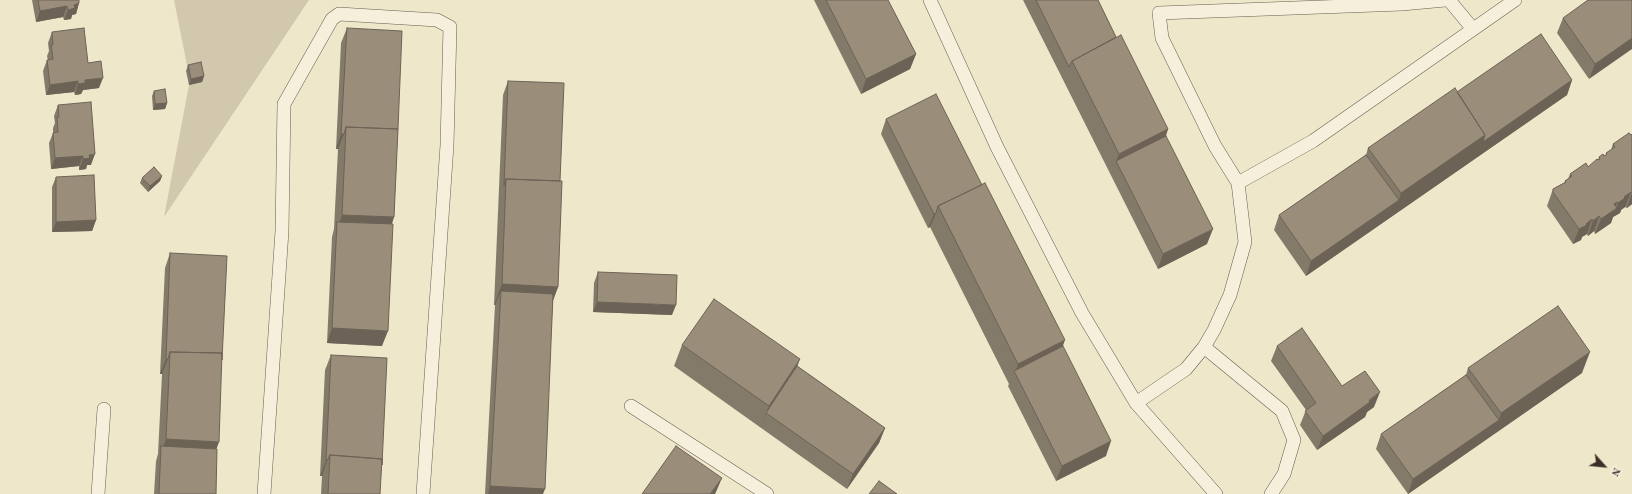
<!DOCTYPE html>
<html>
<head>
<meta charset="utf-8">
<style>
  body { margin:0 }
  #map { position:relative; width:1632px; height:494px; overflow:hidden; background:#efe7c9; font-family:"Old Standard TT",serif }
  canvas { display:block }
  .north { position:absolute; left:1584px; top:446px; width:40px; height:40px; -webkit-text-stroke:3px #f5efdc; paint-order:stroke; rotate:117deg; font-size:11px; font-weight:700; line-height:16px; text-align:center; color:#3d2e27 }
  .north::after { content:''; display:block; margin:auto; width:14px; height:18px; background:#3d2e27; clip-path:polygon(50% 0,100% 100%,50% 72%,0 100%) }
</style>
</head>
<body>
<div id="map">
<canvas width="1632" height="494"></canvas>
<div class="north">N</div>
</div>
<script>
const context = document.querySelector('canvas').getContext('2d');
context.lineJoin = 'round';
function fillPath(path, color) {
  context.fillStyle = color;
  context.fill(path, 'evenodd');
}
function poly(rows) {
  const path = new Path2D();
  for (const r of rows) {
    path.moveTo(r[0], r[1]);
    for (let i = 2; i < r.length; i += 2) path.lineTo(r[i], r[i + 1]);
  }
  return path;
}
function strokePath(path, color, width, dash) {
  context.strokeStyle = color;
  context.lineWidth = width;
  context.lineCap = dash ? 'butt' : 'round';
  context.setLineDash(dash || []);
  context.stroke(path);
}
fillPath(poly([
  [174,0,309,0,164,217,190,80]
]), '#d1c8ad');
const lane = poly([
  [930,0,997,147,1082,313,1136,403,1216,494],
  [1445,0,1402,4,1159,13,1162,38,1215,146,1238,183,1313,141,1515,0],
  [1449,0,1473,29],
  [1204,347,1282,411,1294,440,1284,474,1271,494],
  [1136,403,1186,369,1204,347,1214,330,1230,295,1245,242,1238,183],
  [631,406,767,494],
  [98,494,104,409],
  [264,494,282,231,284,104,332,19,339,14,437,20,450,27,447,145,423,494]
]);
strokePath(lane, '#6a5c50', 14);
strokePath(lane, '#f5efdc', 13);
fillPath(poly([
  [32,0,79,0,79,3,76,14,72,15,71,19,64,20,63,17,36,22],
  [814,0,888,0,916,54,910,69,861,94],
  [1023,0,1098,0,1116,37,1168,129,1166,136,1207,244,1158,269],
  [1632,0,1589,79,1557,33,1563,18],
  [347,28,398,129,394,217,392,224,382,346,327,343,332,237,334,229,338,149,336,149,341,43],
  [52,32,88,63,99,88,83,90,81,94,75,95,74,92,46,95,43,71,47,60,48,60,47,56,49,51,48,43],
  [188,65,204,76,202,82,189,85,186,71],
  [1572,80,1567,95,1306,276,1274,230,1279,215,1366,155,1368,148,1457,92],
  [508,81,560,181,558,287,553,300,543,494,485,494,495,305,494,305,503,95],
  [154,91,167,103,165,109,153,110,152,96],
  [58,105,91,165,87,165,86,169,79,170,79,166,51,169,49,143,53,133,53,128,55,123,54,116],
  [886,119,1062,347,1106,456,1056,481,1008,386,1009,384,930,227,928,228,881,134],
  [1632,134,1632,204,1627,208,1625,207,1621,210,1620,213,1613,217,1611,223,1595,234,1594,231,1588,236,1587,234,1582,237,1581,240,1573,244,1547,206,1553,189,1564,183,1565,181,1568,179,1570,174,1588,167,1598,160,1599,157,1606,155,1606,153,1611,150,1613,144],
  [162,176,160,181,148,192,140,183,142,178],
  [56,177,96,220,92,231,52,232,52,187],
  [170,253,216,449,216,494,154,494,156,461,158,454,162,374,160,374,165,268],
  [598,272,672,315,593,312,594,283],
  [682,345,797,366,885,428,879,443,847,489,674,366],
  [1277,346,1342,386,1374,407,1367,412,1365,417,1317,450,1300,425,1306,410,1271,361],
  [331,355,380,494,321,494,322,476,320,476,325,370],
  [1468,368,1582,373,1408,494,1376,449,1381,434,1466,375]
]), '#847a6a');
fillPath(poly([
  [79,3,76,14,72,15,71,19,64,20,68,10,74,5],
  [67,6,63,17,36,22,40,11],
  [1632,38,1632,49,1589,79,1595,64],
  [916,54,910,69,861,94,866,79],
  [204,76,202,82,189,85,191,79],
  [103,78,99,88,83,90,81,94,75,95,78,84,85,80],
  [1572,80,1567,95,1306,276,1311,261,1399,200,1401,193,1485,135],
  [78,81,74,92,46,95,50,85],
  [167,103,165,109,153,110,155,104],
  [1168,129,1160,150,1116,161,1119,154],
  [341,134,344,134,338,149,336,149],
  [95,154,91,165,87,165,86,169,79,170,83,159,89,155],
  [83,156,79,166,51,169,55,158],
  [162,176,160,181,148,192,150,186],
  [1631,192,1625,207,1621,210,1620,213,1613,217,1611,223,1595,234,1601,219,1614,204,1617,202,1614,210,1616,209,1618,203,1624,197],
  [1632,193,1632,204,1627,208],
  [936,213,930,227,928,228,934,214],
  [342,215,394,217,386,239,337,229],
  [1599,216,1594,231,1588,236,1593,221],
  [1592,219,1587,234,1582,237,1581,240,1573,244,1579,229],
  [96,220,92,231,52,232,56,222],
  [1213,229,1207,244,1158,269,1163,254],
  [502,284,558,287,550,309,501,291,495,305,494,305],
  [597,302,676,305,672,315,593,312],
  [332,328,388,331,382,346,327,343],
  [1065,340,1057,362,1015,373,1018,364],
  [1590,352,1582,373,1408,494,1413,479,1499,420,1501,413],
  [166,359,168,359,162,374,160,374],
  [800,359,792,381,766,413,761,428,769,406],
  [1380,392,1374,407,1367,412,1365,417,1317,450,1323,436],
  [885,428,879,443,847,489,853,474],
  [166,439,219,442,211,464,161,453],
  [1111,441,1106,456,1056,481,1062,466],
  [326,461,327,461,322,476,320,476],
  [722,478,716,492,715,494,710,494],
  [490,486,545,489,543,494,488,494]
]), '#6c6356');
const building = poly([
  [38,0,79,0,79,3,74,5,75,8,68,10,67,6,40,11,38,0],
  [826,0,888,0,916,54,866,79,826,0],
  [1036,0,1098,0,1116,37,1072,61,1069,67,1036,0],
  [1588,0,1632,0,1632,38,1595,64,1563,18,1588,0],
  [84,28,88,63,101,61,103,78,85,80,85,83,78,84,78,81,50,85,47,60,53,59,51,45,53,45,52,32,84,28],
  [347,28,402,31,398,129,346,127,344,134,341,134,347,28],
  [1541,34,1572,80,1483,142,1485,135,1457,92,1541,34],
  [1121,35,1168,129,1119,154,1072,61,1121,35],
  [201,62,204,76,191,79,188,65,201,62],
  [508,81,564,83,560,181,506,179,504,186,508,81],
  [1455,88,1485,135,1401,193,1368,148,1455,88],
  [165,89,167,103,155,104,154,91,165,89],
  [936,94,982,185,938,206,936,213,934,214,886,119,936,94],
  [91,102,95,154,89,155,90,158,83,159,83,156,55,158,53,133,58,132,57,117,59,117,58,105,91,102],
  [346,127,398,129,394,217,342,215,346,127],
  [1629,133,1631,135,1632,134,1632,193,1631,192,1624,197,1625,198,1618,203,1617,202,1614,204,1617,208,1601,219,1599,216,1593,221,1592,219,1586,224,1587,225,1579,229,1553,192,1553,189,1566,182,1565,181,1572,176,1570,174,1586,163,1588,167,1597,159,1598,160,1600,159,1599,157,1603,154,1604,156,1607,154,1606,153,1615,147,1613,144,1629,133],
  [1166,136,1213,229,1163,254,1116,161,1166,136],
  [1366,155,1399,200,1311,261,1279,215,1366,155],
  [154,167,162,176,150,186,142,178,154,167],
  [94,175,96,220,56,222,56,177,94,175],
  [506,179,562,181,558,287,502,284,506,179],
  [985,183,1065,340,1018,364,938,206,985,183],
  [337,222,393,224,388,331,332,328,337,222],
  [170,253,227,256,222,360,222,353,170,352,168,359,166,359,170,253],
  [598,272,677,275,676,305,597,302,598,272],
  [501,291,553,294,545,489,490,486,501,291],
  [714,299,800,359,769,406,682,345,714,299],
  [1558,306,1590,352,1501,413,1468,368,1558,306],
  [1302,328,1342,386,1365,371,1380,392,1369,400,1370,402,1323,436,1305,411,1316,403,1277,346,1302,328],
  [1063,346,1111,441,1062,466,1014,371,1063,346],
  [170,352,222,353,219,442,166,439,170,352],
  [331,355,387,358,382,465,382,459,330,455,327,461,326,461,331,355],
  [797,366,885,428,853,474,766,413,797,366],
  [1466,375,1499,420,1413,479,1381,434,1466,375],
  [161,446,217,449,216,494,159,494,161,446],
  [676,446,722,478,710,494,642,494,676,446],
  [330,455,382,459,380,494,328,494,330,455],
  [879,481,897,494,869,494,879,481]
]);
fillPath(building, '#9a8e7b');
strokePath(building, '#6c6356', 1);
</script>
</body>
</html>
